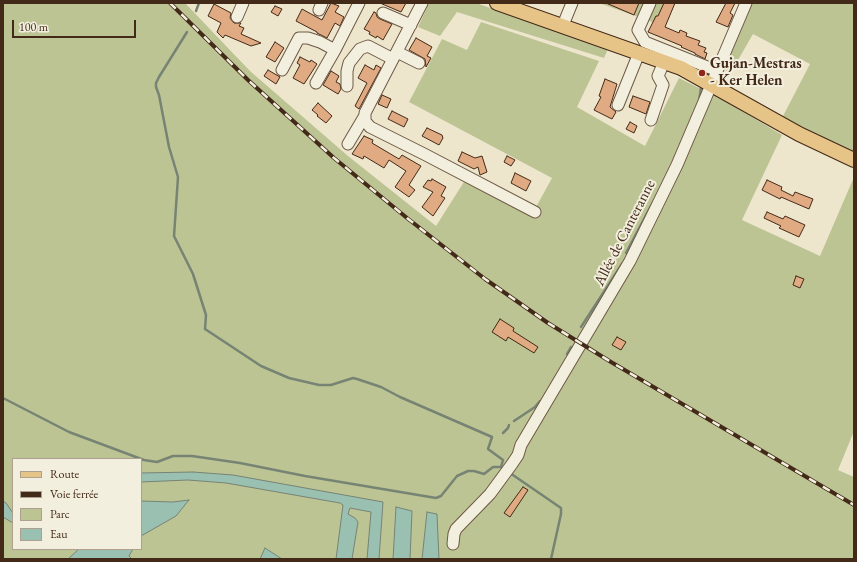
<!DOCTYPE html>
<html>
<head>
<meta charset="utf-8">
<style>
  body { margin:0 }
  #map { position:relative; width:857px; height:562px; overflow:hidden; background:#ede6cc; font-family:"EB Garamond",serif }
  canvas { display:block }
  .frame { position:absolute; inset:0; border:4px solid #432918; pointer-events:none }
  .legend { position:absolute; left:12px; top:458px; width:130px; height:92px; box-sizing:border-box; background:#f3efde; border:1px solid #ada08f; margin:0; padding:5px 7px; list-style:none; font-size:12px; color:#432918 }
  .legend li { display:flex; align-items:center; gap:8px; height:20px }
  .legend b { width:20px; border:1px solid #ada08f }
  .scale { position:absolute; left:12px; top:20px; width:124px; height:18px; box-sizing:border-box; border:2px solid #432918; border-top:0; padding-left:5px; font-size:12px; line-height:14px; white-space:nowrap; color:#432918; -webkit-text-stroke:3px #f3efde; paint-order:stroke }
</style>
</head>
<body>
<div id="map">
<canvas width="857" height="562"></canvas>
<div class="frame"></div>
<ul class="legend">
<li><b style="height:5px;background:#e6c386"></b>Route</li>
<li><b style="height:5px;background:#432918"></b>Voie ferrée</li>
<li><b style="height:11px;background:#bdc494"></b>Parc</li>
<li><b style="height:11px;background:#9ac0b2"></b>Eau</li>
</ul>
<div class="scale">100 m</div>
</div>
<script>
const context = document.querySelector('canvas').getContext('2d');
context.lineJoin = 'round';
function fillPath(path, color) {
  context.fillStyle = color;
  context.fill(path, 'evenodd');
}
function poly(rows) {
  const path = new Path2D();
  for (const r of rows) {
    path.moveTo(r[0], r[1]);
    for (let i = 2; i < r.length; i += 2) path.lineTo(r[i], r[i + 1]);
  }
  return path;
}
function strokePath(path, color, width, dash) {
  context.strokeStyle = color;
  context.lineWidth = width;
  context.lineCap = dash ? 'butt' : 'round';
  context.setLineDash(dash || []);
  context.stroke(path);
}
function drawText(font, color, halo, rows, align = 'center') {
  context.font = font + ' "EB Garamond",serif';
  context.lineWidth = 4;
  context.setLineDash([]);
  context.textBaseline = 'middle';
  context.strokeStyle = halo;
  context.fillStyle = color;
  for (const [text, x, y, turn = 0] of rows) {
    context.save();
    context.translate(x, y);
    context.rotate((+turn || 0) * Math.PI / 180);
    context.textAlign = isNaN(turn) ? turn : align;
    if (halo) context.strokeText(text, 0, 0);
    context.fillText(text, 0, 0);
    context.restore();
  }
}
fillPath(poly([
  [3,3,185,3,250,71,348,156,436,226,469,174,536,207,552,178,409,102,442,39,467,50,481,22,599,61,577,107,645,146,679,78,727,102,782,135,742,220,820,256,854,177,854,431,838,470,854,477,854,559,3,559],
  [13,459,141,459,141,549,13,549],
  [429,3,476,3,608,49,604,58,457,12,440,36,418,27],
  [599,3,667,3,658,24],
  [748,3,854,3,854,153,782,118,810,64,753,34,730,74,722,67]
]), '#bdc494');
const water = poly([
  [193,472,233,475,383,502,379,559,367,559,371,512,350,508,348,514,355,518,358,522,352,559,336,559,343,505,340,503,226,483,188,480,141,482,141,473,193,472],
  [189,500,176,516,141,536,141,501,173,502,189,500],
  [3,501,6,503,13,513,13,523,3,517,3,501],
  [396,507,412,511,410,559,393,559,396,507],
  [427,512,437,514,439,559,422,559,427,512],
  [265,548,282,559,260,559,265,548],
  [79,549,133,549,129,556,132,559,68,559,79,549]
]);
fillPath(water, '#9ac0b2');
strokePath(water, '#778474', 1);
strokePath(poly([
  [196,11,199,3],
  [187,32,159,77,156,83,156,87,159,95,169,147,178,177,174,236,193,274,206,315,205,329,261,366,289,378,319,385,331,385,353,378,357,379,381,387,400,397,492,437,488,449,503,460,501,467],
  [699,101,701,88],
  [626,253,653,202],
  [581,327,622,264],
  [567,354,571,347],
  [3,398,69,432,144,460,157,462,173,456,192,456,240,463,305,476,436,498,441,496,457,476,468,471,474,471,484,474,493,467,501,467],
  [514,421,535,407,540,401],
  [503,433,508,428,509,425],
  [510,473,561,508,561,514,551,559]
]), '#778474', 2.5);
const building = poly([
  [331,3,339,6,335,12,344,17,340,26,335,23,327,38,317,33,317,32,296,21,302,9,322,20,331,3],
  [380,3,406,3,401,12,380,3],
  [606,3,639,3,634,15,606,3],
  [664,3,675,3,665,27,679,33,680,30,687,33,686,36,700,41,698,45,706,48,704,52,707,53,705,59,695,54,695,53,681,47,682,46,648,32,656,16,658,16,664,3],
  [726,3,735,3,730,13,733,15,728,27,716,22,726,3],
  [214,4,231,13,230,18,234,23,241,23,239,26,244,28,241,34,261,43,251,46,225,35,223,38,217,32,221,23,208,16,214,4],
  [275,6,282,9,278,16,271,12,275,6],
  [374,12,376,13,377,17,380,19,392,24,383,40,377,36,376,38,369,34,370,32,364,29,374,12],
  [416,38,432,47,427,56,431,58,426,67,425,59,409,50,416,38],
  [275,42,284,48,275,62,266,57,275,42],
  [300,57,310,62,311,60,317,64,304,84,293,78,300,65,297,63,300,57],
  [365,65,374,70,376,65,381,68,359,109,355,106,367,83,358,78,365,65],
  [268,70,280,77,276,84,264,76,268,70],
  [331,71,339,76,336,82,340,84,341,89,338,94,323,85,331,71],
  [605,79,617,84,610,107,616,112,612,119,594,110,601,97,599,96,605,79],
  [382,95,391,99,387,108,378,104,382,95],
  [633,96,650,102,646,114,629,107,633,96],
  [318,103,332,116,326,123,317,116,318,115,312,110,318,103],
  [392,111,408,119,404,127,388,119,392,111],
  [630,122,637,126,634,133,626,129,630,122],
  [427,128,442,135,443,138,439,145,422,136,427,128],
  [364,136,373,140,372,143,399,159,402,155,421,166,409,185,415,190,409,197,395,187,406,171,389,160,384,168,364,156,363,159,352,154,364,136],
  [462,152,475,158,482,156,487,172,480,175,478,167,474,169,458,161,462,152],
  [507,156,515,160,511,166,504,162,507,156],
  [515,173,531,181,526,191,511,183,515,173],
  [432,179,446,187,441,196,445,198,433,216,422,207,433,192,423,187,428,180,431,181,432,179],
  [767,180,782,187,781,190,793,196,795,192,813,199,809,209,781,197,780,199,762,190,767,180],
  [767,212,783,219,785,216,805,225,799,237,779,228,781,226,764,218,767,212],
  [796,276,804,279,800,288,793,285,796,276],
  [500,319,514,328,513,331,538,347,534,353,508,337,506,341,492,332,500,319],
  [617,337,626,342,621,350,612,345,617,337],
  [523,487,528,490,510,517,504,513,523,487]
]);
fillPath(building, '#e0aa82');
strokePath(building, '#432918', 1);
const minor = poly([
  [422,3,365,113,365,121,370,127,424,154,535,212],
  [650,3,638,30,645,42,710,68],
  [319,10,322,3],
  [383,13,411,25],
  [237,17,243,3],
  [563,25,572,3],
  [397,52,419,63],
  [282,70,299,38,308,38,320,42,335,50],
  [316,83,335,50,359,3],
  [347,86,347,71,349,63,360,49,368,46,393,59],
  [618,105,639,53],
  [651,120,663,85,658,76,664,62],
  [348,144,364,117],
  [453,544,454,534,456,529,490,494,512,464,518,455,521,445,630,261,677,165,746,3]
]);
const major = poly([
  [497,3,681,68,799,134,854,160]
]);
strokePath(minor, '#6e5845', 13);
strokePath(major, '#432918', 16);
strokePath(minor, '#f3efde', 11);
strokePath(major, '#e6c386', 14);
const rail = poly([
  [170,3,248,80,334,158,407,218,485,279,548,323,611,362,854,505]
]);
strokePath(rail, '#432918', 4);
strokePath(rail, '#f3efde', 2.5, [8]);
for (const [x, y, r, color] of [
  [702,73,4,"#8f2418"]
]) {
  const dot = new Path2D();
  dot.arc(x, y, r, 0, 2 * Math.PI);
  context.fillStyle = color;
  context.fill(dot);
  strokePath(dot, '#f3efde', 1.5);
}
drawText('bold 15px', '#432918', '#f3efde', [
  ["Gujan-Mestras",710,64],
  ["- Ker Helen",710,81]
], 'left');
drawText('15px', '#432918', '#f3efde', [
  ["Allée de Canteranne",625,233,-63]
]);
</script>
</body>
</html>
